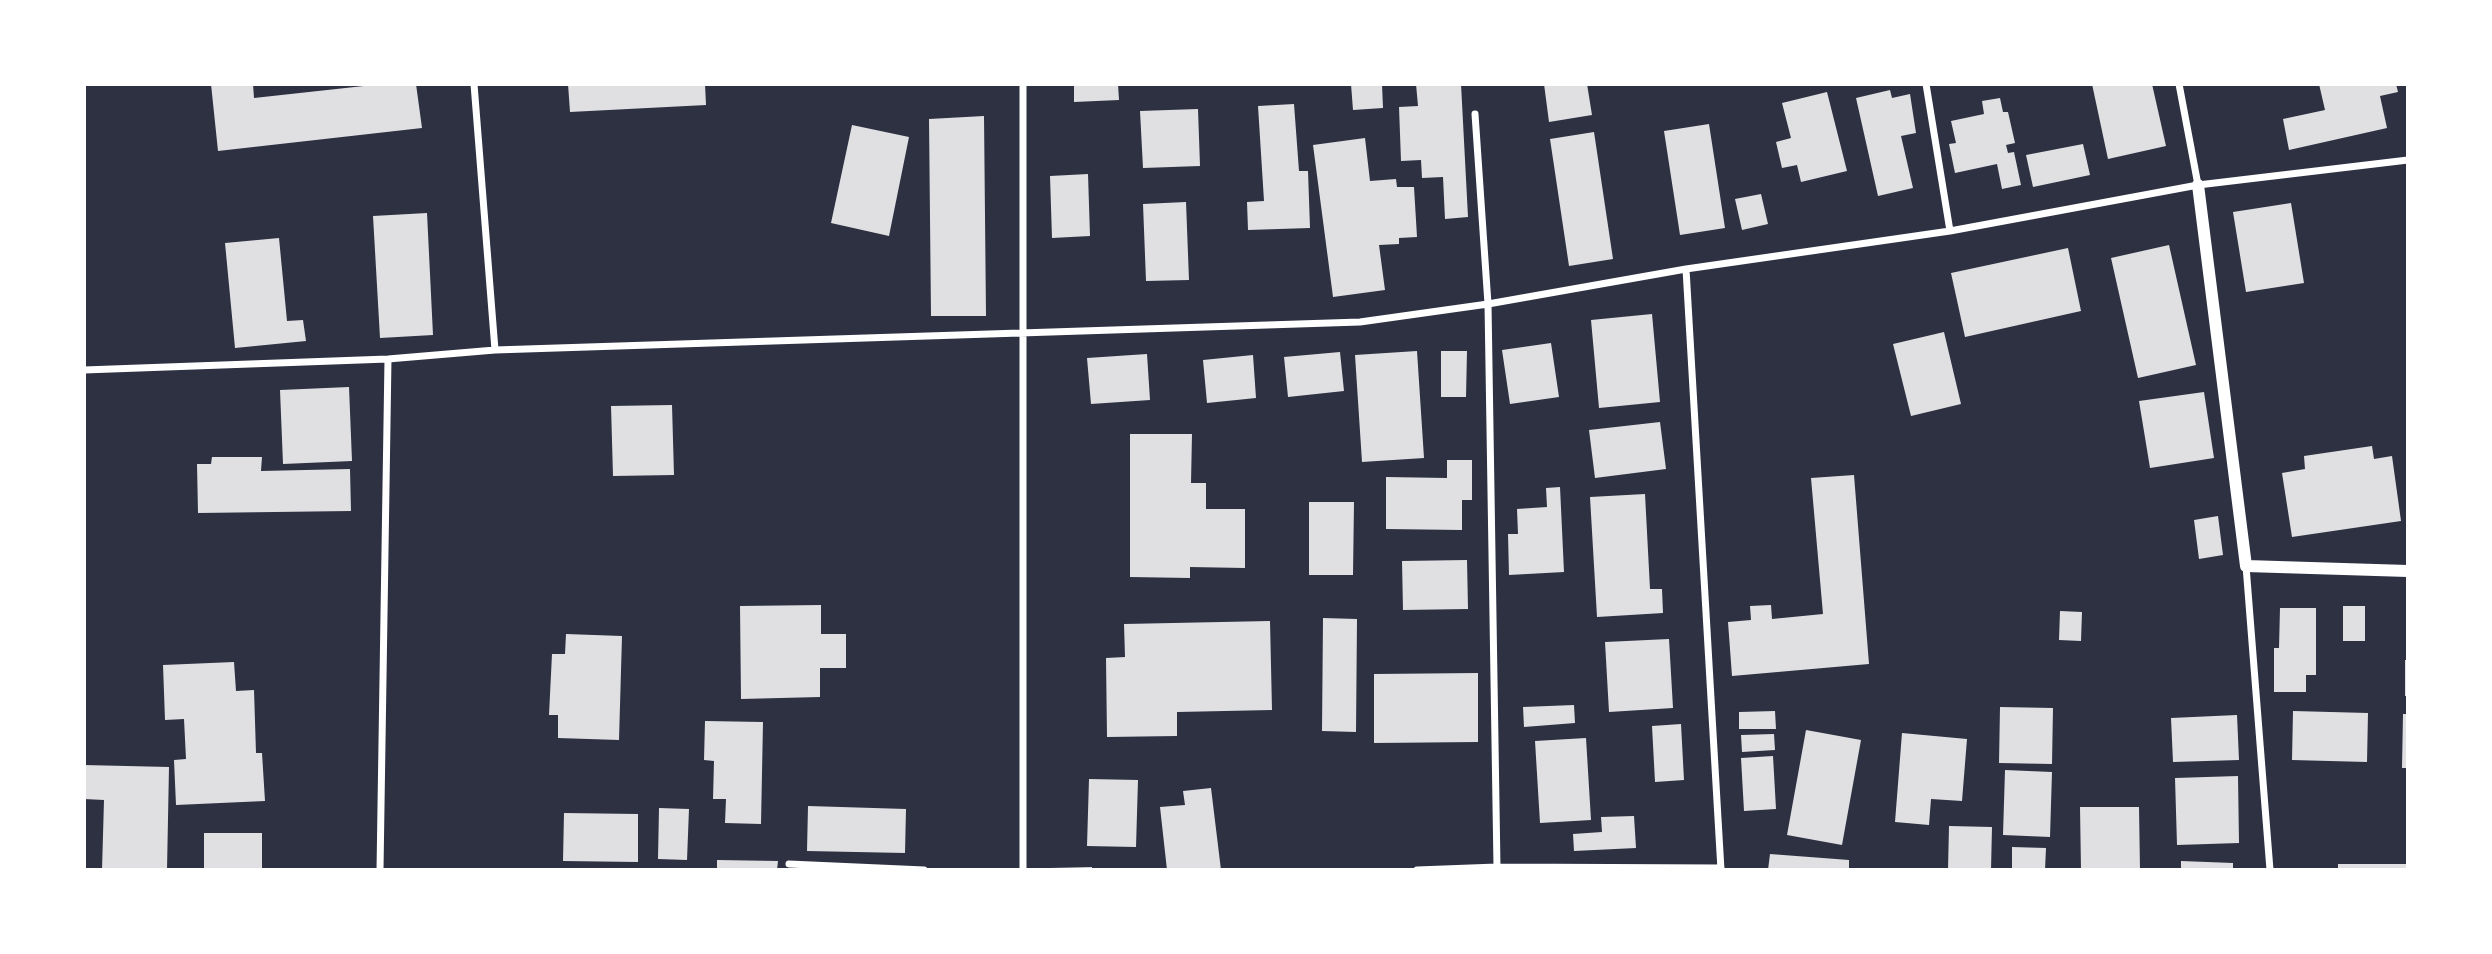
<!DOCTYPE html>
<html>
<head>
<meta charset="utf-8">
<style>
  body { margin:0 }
  #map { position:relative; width:2492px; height:954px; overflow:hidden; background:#2d3142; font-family:Karla,sans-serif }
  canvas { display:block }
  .frame { position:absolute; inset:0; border:86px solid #fff; pointer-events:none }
</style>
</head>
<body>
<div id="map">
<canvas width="2492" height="954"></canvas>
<div class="frame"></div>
</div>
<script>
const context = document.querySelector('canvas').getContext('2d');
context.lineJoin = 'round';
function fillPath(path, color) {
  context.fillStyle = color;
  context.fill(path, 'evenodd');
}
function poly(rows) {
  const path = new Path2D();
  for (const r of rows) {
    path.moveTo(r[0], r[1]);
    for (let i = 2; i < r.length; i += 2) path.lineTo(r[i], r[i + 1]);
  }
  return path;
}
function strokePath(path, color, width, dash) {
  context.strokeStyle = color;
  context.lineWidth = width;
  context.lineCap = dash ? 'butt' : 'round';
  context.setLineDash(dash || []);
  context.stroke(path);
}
fillPath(poly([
  [211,84,253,84,254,98,382,84,416,84,422,128,218,151],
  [568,84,705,84,706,105,570,112],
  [1074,84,1118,84,1119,100,1074,102],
  [1351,84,1382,84,1383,108,1353,110],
  [1416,84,1461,84,1468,217,1445,219,1443,177,1422,178,1421,160,1401,161,1399,107,1418,106],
  [1544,84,1587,84,1592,115,1549,122],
  [2092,84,2152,84,2166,146,2108,159],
  [2319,84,2396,84,2398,92,2380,96,2387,128,2289,150,2283,119,2325,110],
  [1890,90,1892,98,1910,94,1916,133,1901,136,1913,188,1878,196,1856,98],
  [1827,92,1847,171,1801,182,1797,165,1782,168,1776,142,1791,138,1782,103],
  [2000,98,2003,112,2008,112,2015,143,2006,145,2008,153,2014,152,2021,185,2002,189,1997,164,1955,173,1949,144,1956,143,1951,121,1984,114,1982,101],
  [1294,104,1299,171,1308,171,1310,228,1248,230,1247,202,1264,201,1258,106],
  [1198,109,1200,166,1143,168,1140,111],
  [984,116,986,316,931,316,929,119],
  [1709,124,1725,228,1680,235,1664,131],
  [852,125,909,137,889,236,831,223],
  [1594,132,1613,259,1569,266,1550,139],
  [1365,138,1370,181,1396,179,1397,187,1414,187,1417,237,1399,238,1399,244,1379,245,1385,290,1333,297,1313,145],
  [2083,144,2090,175,2033,187,2026,155],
  [1088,174,1090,236,1052,238,1050,176],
  [1761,194,1768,224,1742,230,1735,199],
  [1186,202,1189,280,1146,281,1143,204],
  [2291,203,2304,283,2246,292,2233,212],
  [427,213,433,335,380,338,373,216],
  [279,238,287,321,303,320,306,341,235,348,225,243],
  [2169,245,2196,365,2138,378,2111,258],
  [2068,248,2081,311,1965,337,1951,273],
  [1652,314,1660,402,1599,408,1591,320],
  [1944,332,1961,404,1911,416,1893,344],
  [1551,343,1559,397,1510,404,1502,350],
  [1417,351,1424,458,1362,462,1355,355],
  [1441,351,1467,351,1466,397,1441,397],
  [1340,352,1344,391,1288,397,1284,357],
  [1147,354,1150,400,1091,404,1087,358],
  [1253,355,1256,398,1207,403,1203,360],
  [349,387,352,461,283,464,280,390],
  [2204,392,2214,458,2150,468,2139,401],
  [672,405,674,475,613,476,611,406],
  [1660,422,1666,469,1595,478,1589,430],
  [1130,434,1192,434,1191,483,1206,483,1206,509,1245,509,1245,568,1190,567,1190,578,1130,577],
  [2372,446,2374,459,2392,456,2401,521,2292,537,2282,473,2305,469,2304,456],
  [212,457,262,457,261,471,350,469,351,511,198,513,197,464,211,464],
  [1447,460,1472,460,1472,500,1462,500,1462,530,1386,529,1386,477,1447,478],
  [1854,475,1869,664,1732,676,1728,622,1751,620,1750,606,1771,605,1772,619,1823,614,1811,478],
  [1560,487,1564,572,1509,575,1508,534,1518,534,1517,509,1547,507,1546,488],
  [1645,494,1650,589,1662,589,1663,613,1597,617,1590,497],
  [1309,502,1354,502,1353,575,1309,575],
  [2218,516,2223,555,2199,559,2194,520],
  [1467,560,1468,609,1403,610,1402,561],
  [821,605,821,634,846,634,846,668,820,668,820,697,741,699,740,606],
  [2343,606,2365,606,2365,641,2343,641],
  [2280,608,2316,608,2316,675,2306,675,2306,692,2274,692,2274,648,2279,648],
  [2060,611,2082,612,2081,641,2059,640],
  [1323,618,1357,619,1356,732,1322,731],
  [1270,621,1272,710,1177,712,1177,736,1107,737,1106,658,1125,657,1124,624],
  [566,634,622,636,619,740,558,738,558,715,549,715,552,654,565,654],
  [1669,639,1673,708,1609,712,1605,642],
  [2405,660,2408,660,2408,696,2405,696],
  [234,662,236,691,254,690,256,753,262,753,265,801,176,805,174,760,186,759,184,719,165,720,163,665],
  [1478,673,1478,742,1374,743,1374,674],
  [1574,705,1575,723,1524,727,1523,707],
  [2000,707,2053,708,2052,764,1999,763],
  [1775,711,1776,729,1739,729,1739,712],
  [2293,711,2368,713,2367,762,2292,760],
  [2403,714,2408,714,2408,768,2402,768],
  [2237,715,2239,760,2173,762,2171,718],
  [705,721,763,722,761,824,725,823,726,799,713,799,714,761,704,760],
  [1681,724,1684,780,1655,782,1652,726],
  [1806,730,1861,740,1842,845,1787,835],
  [1902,733,1967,739,1962,801,1931,799,1929,825,1895,822],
  [1774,734,1775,750,1742,752,1741,735],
  [1586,738,1591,820,1540,823,1535,741],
  [1773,756,1776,809,1744,811,1741,758],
  [84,765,169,767,167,870,102,870,104,800,84,799],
  [2005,770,2052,772,2050,837,2003,835],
  [2238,776,2239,843,2177,845,2175,778],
  [1089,779,1138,780,1136,847,1087,846],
  [1211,788,1221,870,1167,870,1160,807,1185,805,1183,791],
  [808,806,906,809,905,853,807,851],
  [2080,807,2139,807,2140,870,2081,870],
  [659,808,689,809,687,860,658,859],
  [564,813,638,814,638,862,563,861],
  [1634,816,1636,848,1574,851,1573,834,1602,832,1601,817],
  [1949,826,1992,827,1991,870,1948,870],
  [204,833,262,833,262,870,204,870],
  [2012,847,2046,848,2045,870,2012,870],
  [1770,854,1849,860,1849,870,1768,870],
  [717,860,778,861,777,870,717,870],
  [2181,861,2233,863,2233,870,2181,870],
  [2338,864,2408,864,2408,870,2338,870],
  [1092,867,1092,870,1050,870,1050,868]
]), '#e0e0e3');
strokePath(poly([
  [474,84,495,350],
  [1926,84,1950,231],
  [2179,84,2198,185],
  [1475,114,1488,304,1497,867],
  [1686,269,1721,870],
  [84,370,388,359,495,350,1360,322,1488,304,1686,269,1950,231,2198,185,2408,160],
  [2246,566,2270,870],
  [789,864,924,870],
  [380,870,388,359],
  [1023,870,1023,84],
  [1417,870,1497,867,1721,868]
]), '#fff', 7);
strokePath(poly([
  [2198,185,2246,566,2408,571]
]), '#fff', 12);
</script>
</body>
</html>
